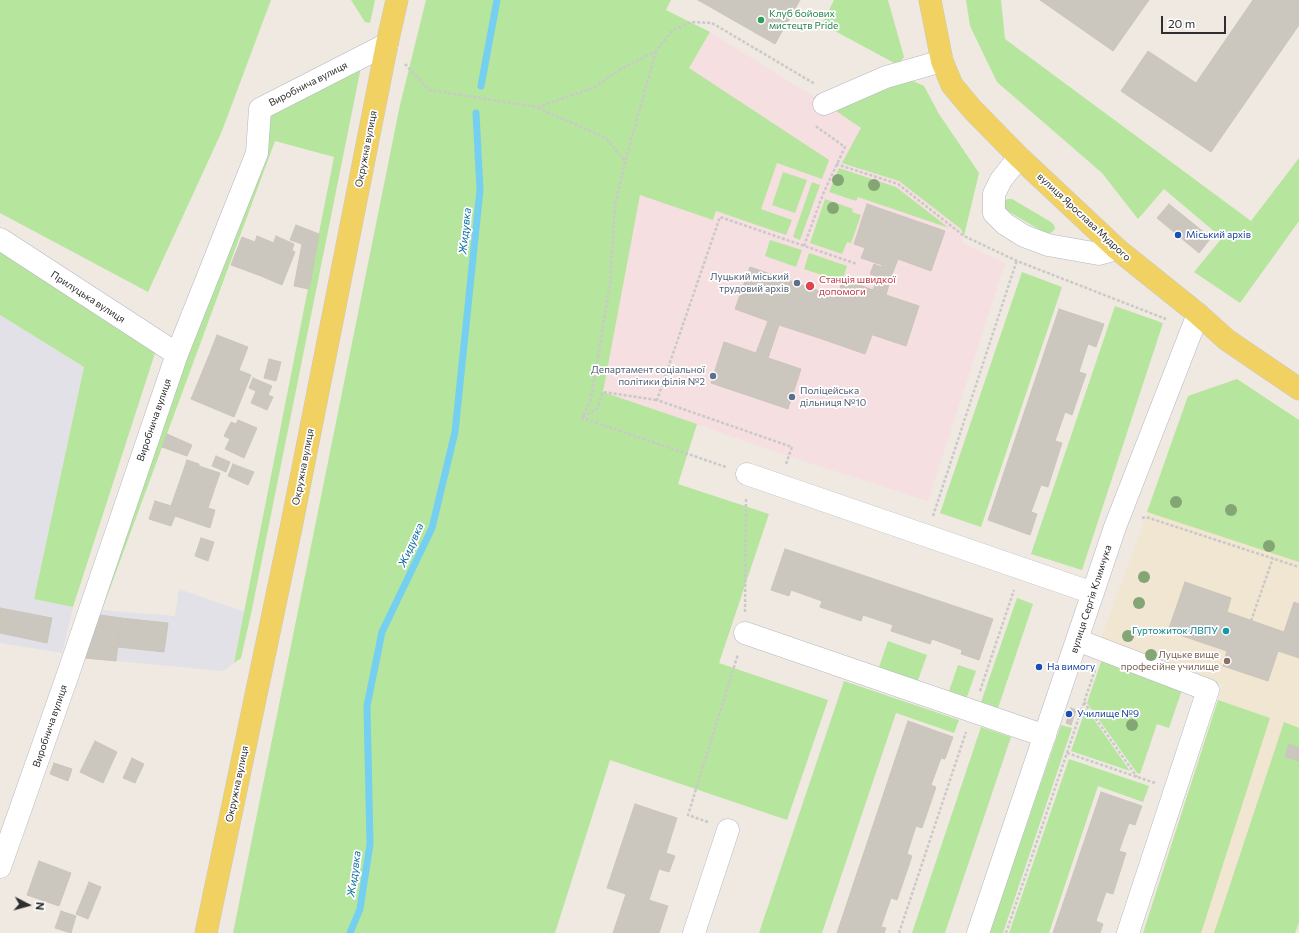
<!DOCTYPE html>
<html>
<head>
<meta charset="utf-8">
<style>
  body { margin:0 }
  #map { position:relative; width:1299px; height:933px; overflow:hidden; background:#efe9e1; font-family:Commissioner,sans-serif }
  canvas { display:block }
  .north { position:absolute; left:8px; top:885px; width:40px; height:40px; -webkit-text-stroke:3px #fff; paint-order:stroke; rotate:96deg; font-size:11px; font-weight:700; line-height:16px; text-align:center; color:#2e2e2e }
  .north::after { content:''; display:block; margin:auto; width:14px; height:18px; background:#2e2e2e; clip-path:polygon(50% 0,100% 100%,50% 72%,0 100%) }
  .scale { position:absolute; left:1161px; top:16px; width:65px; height:18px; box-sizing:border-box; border:2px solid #2e2e2e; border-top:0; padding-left:5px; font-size:12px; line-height:14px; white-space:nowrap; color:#2e2e2e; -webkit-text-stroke:3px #fff; paint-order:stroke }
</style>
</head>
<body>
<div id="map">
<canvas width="1299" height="933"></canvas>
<div class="north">N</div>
<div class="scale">20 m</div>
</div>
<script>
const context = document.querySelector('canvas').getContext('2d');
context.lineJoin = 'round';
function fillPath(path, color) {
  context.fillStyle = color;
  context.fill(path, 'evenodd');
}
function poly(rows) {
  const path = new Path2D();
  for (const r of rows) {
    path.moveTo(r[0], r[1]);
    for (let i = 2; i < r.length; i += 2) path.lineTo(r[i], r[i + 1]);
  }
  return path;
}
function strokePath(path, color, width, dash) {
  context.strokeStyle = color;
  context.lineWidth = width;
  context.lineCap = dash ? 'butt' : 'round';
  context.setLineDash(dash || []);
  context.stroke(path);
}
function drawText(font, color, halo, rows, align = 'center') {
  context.font = font + ' Commissioner,sans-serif';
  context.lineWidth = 3.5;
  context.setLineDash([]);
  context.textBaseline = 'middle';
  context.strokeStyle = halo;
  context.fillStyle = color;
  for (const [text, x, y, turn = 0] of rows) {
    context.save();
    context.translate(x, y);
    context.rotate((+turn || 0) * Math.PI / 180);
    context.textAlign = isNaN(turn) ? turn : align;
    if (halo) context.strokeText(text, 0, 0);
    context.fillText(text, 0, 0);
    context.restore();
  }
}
fillPath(poly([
  [0,315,84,367,34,598,73,607,62,653,0,643],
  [179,589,245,612,234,663,223,671,84,658,102,610,175,616]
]), '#e3e1e8');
fillPath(poly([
  [1237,379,1299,420,1299,933,1143,933,1223,685,1100,641,1146,517,1188,396]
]), '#f0e6d1');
fillPath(poly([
  [710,32,833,109,861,128,961,229,964,236,962,243,1005,263,928,501,788,456,603,392,640,195,689,67]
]), '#f5dfe0');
fillPath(poly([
  [0,0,271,0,222,131,148,292,0,213],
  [351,0,375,0,370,23,365,22],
  [426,0,671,0,666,10,710,32,689,68,829,160,822,179,777,163,761,209,792,220,786,235,716,211,713,220,640,195,603,392,697,424,678,484,769,514,719,663,828,700,787,820,610,760,555,933,233,933,400,105],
  [834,0,888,0,904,57,898,65,822,24],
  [966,0,1001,0,1005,39,1251,221,1299,158,1299,221,1240,303,1194,272,1222,238,1164,189,1138,219,1102,173,997,82,970,26],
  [362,62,251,614,241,658,234,663,334,157,275,141,102,610,103,580,266,112],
  [913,81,924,86,939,114,979,173,964,236,961,229,899,181,842,163,861,128,833,109,903,82],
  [839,168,896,187,949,228,858,197,856,201,829,192],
  [783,172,807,180,795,213,772,205],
  [812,182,820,185,800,240,793,237],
  [825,199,853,209,852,212,861,215,851,243,847,242,842,254,810,243],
  [1008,199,1012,199,1051,222,1054,225,1055,229,1052,232,1049,234,1045,233,1006,210,1003,208,1005,200],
  [770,240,802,250,796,267,765,256],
  [0,252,155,353,73,607,34,599,84,367,0,315],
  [809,253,847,266,842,282,804,269],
  [1022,272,1062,287,981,527,940,513],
  [1115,306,1163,323,1082,570,1031,554],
  [1237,379,1299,420,1299,562,1147,512,1188,396],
  [1017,598,1033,604,997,711,980,705],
  [888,641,927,655,917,683,878,670],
  [1103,656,1184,684,1169,728,1157,724,1140,774,1137,773,1087,703],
  [958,665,976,671,966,700,948,694],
  [844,681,959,720,954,733,896,713,822,933,759,933],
  [1218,700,1270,718,1201,933,1143,933],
  [1086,708,1130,771,1071,751],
  [1284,722,1299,728,1299,922,1295,933,1214,933],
  [1061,725,1072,728,1003,933,989,933],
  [981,727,1011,737,945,933,912,933],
  [1069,759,1149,786,1143,802,1098,786,1049,933,1009,933]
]), '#b6e59e');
strokePath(poly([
  [481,86,497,0],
  [350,933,360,909,370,844,367,706,382,632,432,528,455,432,480,190,476,113]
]), '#75cff0', 7);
const building = poly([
  [698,0,800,0,775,44,698,0],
  [1040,0,1149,0,1113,51,1040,0],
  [1253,0,1299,0,1299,25,1211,152,1121,91,1148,51,1196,83,1253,0],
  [867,204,945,231,931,271,898,259,891,277,886,295,919,306,906,346,828,320,822,339,779,325,768,358,801,369,788,409,711,383,724,342,756,353,768,321,735,309,750,267,837,297,843,279,873,290,878,277,870,274,874,264,881,267,885,255,854,244,867,204],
  [1169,204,1211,238,1199,253,1157,218,1169,204],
  [296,225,319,234,309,289,294,286,302,244,290,240,296,225],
  [257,236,274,243,261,276,231,265,242,237,255,242,257,236],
  [276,236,294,244,292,250,295,252,282,285,261,276,276,236],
  [865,248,885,255,882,265,861,258,865,248],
  [1059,309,1104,324,1096,347,1088,344,1079,372,1086,374,1072,415,1065,412,1055,441,1062,443,1048,487,1041,485,1031,512,1037,514,1030,535,988,520,1059,309],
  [828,320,872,335,865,354,822,339,828,320],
  [217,335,248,347,239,370,208,358,217,335],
  [208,358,251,375,234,417,191,399,208,358],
  [269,359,281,362,276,381,264,378,269,359],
  [253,378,272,386,268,395,273,397,267,410,251,403,256,391,249,388,253,378],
  [238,420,257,428,244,458,225,449,230,439,224,436,231,422,236,424,238,420],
  [167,434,192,445,187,456,162,447,167,434],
  [216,456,230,462,226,472,212,466,216,456],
  [187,460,199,464,199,466,220,473,208,508,215,510,210,528,175,516,178,508,171,506,187,460],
  [233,464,254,472,248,485,228,476,233,464],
  [155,501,178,508,171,526,149,519,155,501],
  [201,538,214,542,208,561,195,556,201,538],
  [785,549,993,619,979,660,961,654,962,650,932,639,930,644,891,631,893,625,863,615,861,621,820,607,822,601,791,590,789,596,771,590,785,549],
  [1185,582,1231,598,1227,612,1284,632,1294,602,1299,604,1299,658,1278,651,1268,681,1223,666,1227,651,1168,631,1185,582],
  [0,608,52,618,47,643,0,633,0,608],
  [100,615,121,618,116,661,84,658,100,615],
  [121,618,168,623,164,652,118,647,121,618],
  [1071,708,1076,710,1071,725,1066,723,1071,708],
  [908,721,953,737,945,759,941,758,931,785,936,787,922,828,916,826,907,854,912,856,897,900,891,898,881,927,886,928,884,933,837,933,908,721],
  [95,741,117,752,103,783,80,772,95,741],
  [1289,744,1299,748,1299,761,1285,757,1289,744],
  [132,758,144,764,135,783,123,778,132,758],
  [54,763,72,769,68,781,50,774,54,763],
  [1101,792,1142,806,1135,825,1129,823,1119,851,1126,853,1113,894,1106,892,1096,921,1103,924,1100,933,1053,933,1101,792],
  [635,804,677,818,666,853,675,856,669,872,659,869,649,900,668,906,659,933,613,933,626,894,607,888,635,804],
  [39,861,71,873,59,906,27,895,39,861],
  [89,882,101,887,88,919,76,914,89,882],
  [61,911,76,916,71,933,55,928,61,911]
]);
fillPath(building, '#cbc7bf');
strokePath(building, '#cbc5ba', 1);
const minor = poly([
  [824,104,886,77,942,61],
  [1019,157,1001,180,994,194,994,213,1005,224,1024,236,1048,245,1099,254,1117,249],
  [0,239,177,354],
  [747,474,1093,593],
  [745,633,1045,736],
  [1077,640,1208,690,1128,933],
  [0,867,67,677,177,354,257,153,260,109,387,44],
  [694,933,728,830],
  [978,933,1115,527,1198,314]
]);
const major = poly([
  [930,0,942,61,952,85,972,109,1019,157,1117,249,1198,314,1227,340,1299,389],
  [206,933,291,528,387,44,397,0]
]);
strokePath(minor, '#b4b7c1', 23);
strokePath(major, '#c9c9c9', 23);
strokePath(poly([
  [656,51,625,162,615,206,610,283,591,399,582,418,726,467],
  [405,64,429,90,537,107,593,88,621,69,656,51,673,30,691,22,712,23,815,84],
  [538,108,606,138,625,162],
  [836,164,898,184,964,236,1017,261,1166,319],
  [804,246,823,194,845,147,814,125],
  [583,417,597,409,603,392,657,400],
  [786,464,792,447,657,400,720,217,857,264],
  [933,516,1017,260],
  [1142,518,1146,517,1299,567],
  [745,612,746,497],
  [1251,621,1273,558],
  [980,691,1014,590],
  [1084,702,1137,777],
  [1067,753,1155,783],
  [708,822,688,815,738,654],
  [899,933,966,732],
  [1006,933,1095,670]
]), '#c9c9c9', 2.5, [3, 2]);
strokePath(minor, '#fff', 22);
strokePath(major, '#f2d163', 22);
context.fillStyle = '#84a574';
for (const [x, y] of [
  [838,180],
  [874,185],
  [833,208],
  [1176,502],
  [1231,510],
  [1269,546],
  [1144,577],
  [1139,603],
  [1128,636],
  [1151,655],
  [1132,725]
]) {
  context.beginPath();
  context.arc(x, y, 6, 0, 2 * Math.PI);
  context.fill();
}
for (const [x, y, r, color] of [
  [761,20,4,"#2e9e5b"],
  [1178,235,4,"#1a4fb4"],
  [797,283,4,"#5c6f8a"],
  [810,286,5,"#e0444e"],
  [713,376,4,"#5c6f8a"],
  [792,397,4,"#5c6f8a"],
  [1226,631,4,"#0f9aa8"],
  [1227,661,4,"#8d6e63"],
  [1039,667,4,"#1a4fb4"],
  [1069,714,4,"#1a4fb4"]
]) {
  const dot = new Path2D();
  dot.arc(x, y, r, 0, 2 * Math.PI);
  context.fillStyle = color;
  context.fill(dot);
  strokePath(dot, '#fff', 1.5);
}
drawText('10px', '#27864d', '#fff', [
  ["Клуб бойових",769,14],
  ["мистецтв Pride",769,26]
], 'left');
drawText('10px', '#2e2e2e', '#fff', [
  ["Виробнича вулиця",308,84,-27],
  ["Окружна вулиця",366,149,-79],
  ["вулиця Ярослава Мудрого",1084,217,43],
  ["Прилуцька вулиця",88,297,33],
  ["Виробнича вулиця",154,420,-71],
  ["Окружна вулиця",303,467,-79],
  ["вулиця Сергія Климчука",1091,599,-72],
  ["Виробнича вулиця",50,726,-71],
  ["Окружна вулиця",237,784,-78]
]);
drawText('10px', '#164399', '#fff', [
  ["Міський архів",1186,235],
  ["На вимогу",1047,667],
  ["Училище №9",1077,714]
], 'left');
drawText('10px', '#4e5e75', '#fff', [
  ["Луцький міський",789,277],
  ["трудовий архів",789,289],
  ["Департамент соціальної",705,370],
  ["політики філія №2",705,382],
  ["Поліцейська",800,391,"left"],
  ["дільниця №10",800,403,"left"]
], 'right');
drawText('10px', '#be3a42', '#fff', [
  ["Станція швидкої",819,280],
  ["допомоги",819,292]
], 'left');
drawText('10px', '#0d838f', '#fff', [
  ["Гуртожиток ЛВПУ",1218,631]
], 'right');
drawText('10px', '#785e54', '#fff', [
  ["Луцьке вище",1219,655],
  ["професійне училище",1219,667]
], 'right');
drawText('italic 11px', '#0d6fa3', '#fff', [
  ["Жидувка",465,231,-84],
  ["Жидувка",411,545,-66],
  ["Жидувка",354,874,-82]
]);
</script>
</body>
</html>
